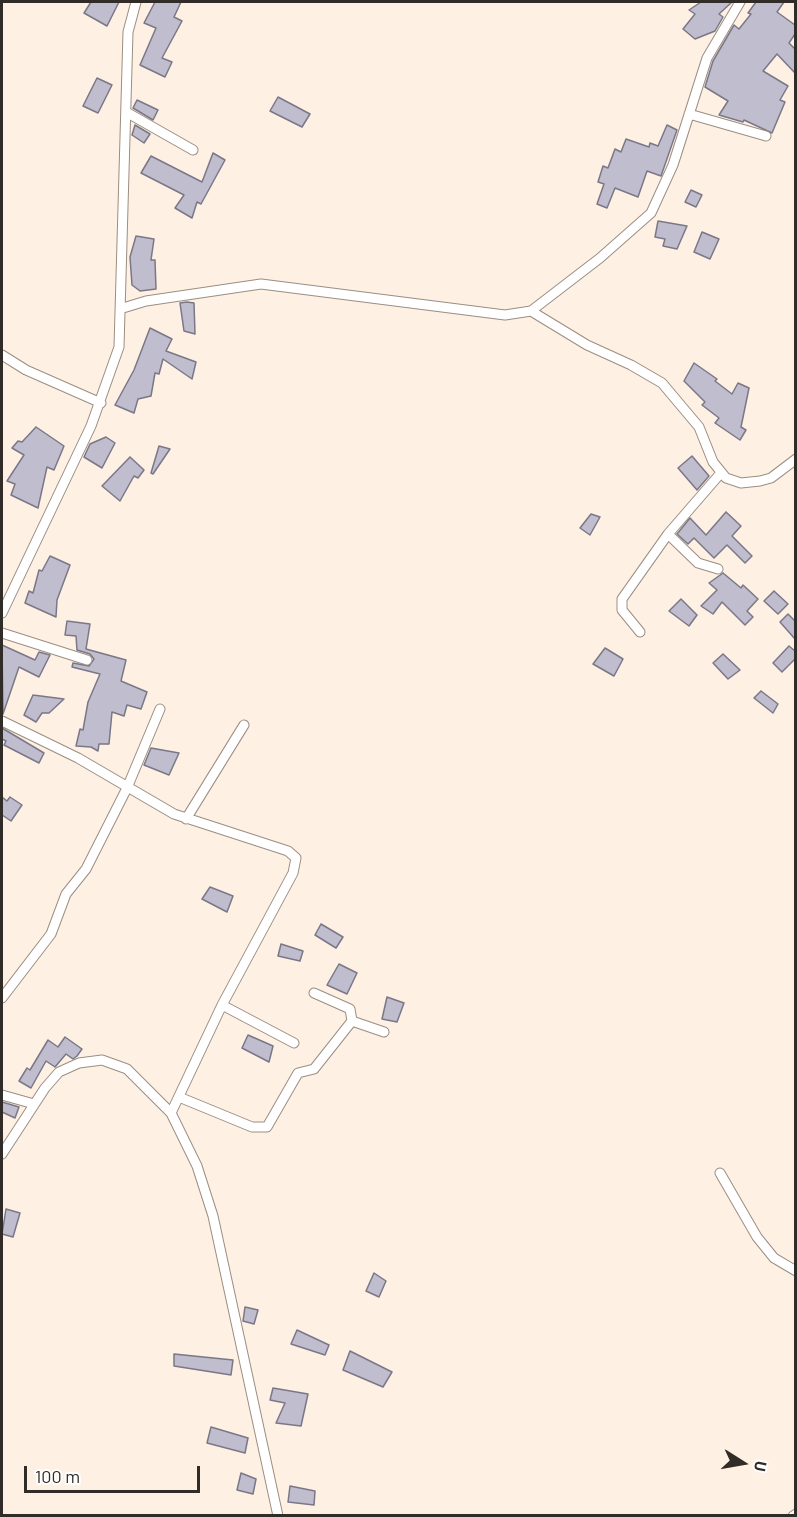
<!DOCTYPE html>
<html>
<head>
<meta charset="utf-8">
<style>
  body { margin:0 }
  #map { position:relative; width:797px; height:1517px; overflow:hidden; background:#fef0e3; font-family:Barlow,sans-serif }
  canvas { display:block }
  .frame { position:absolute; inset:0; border:3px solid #312c27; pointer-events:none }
  .north { position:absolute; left:713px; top:1433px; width:60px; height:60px; -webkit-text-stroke:4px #fff; paint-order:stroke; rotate:101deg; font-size:16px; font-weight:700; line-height:24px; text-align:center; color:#312c27 }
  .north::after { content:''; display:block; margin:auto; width:21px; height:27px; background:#312c27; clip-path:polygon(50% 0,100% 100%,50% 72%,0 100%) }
  .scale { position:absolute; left:24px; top:1466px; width:176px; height:27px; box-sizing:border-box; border:3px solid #312c27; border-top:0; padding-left:8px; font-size:18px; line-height:21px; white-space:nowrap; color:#312c27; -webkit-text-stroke:4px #fff; paint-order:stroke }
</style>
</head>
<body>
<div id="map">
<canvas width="797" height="1517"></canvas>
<div class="frame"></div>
<div class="north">U</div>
<div class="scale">100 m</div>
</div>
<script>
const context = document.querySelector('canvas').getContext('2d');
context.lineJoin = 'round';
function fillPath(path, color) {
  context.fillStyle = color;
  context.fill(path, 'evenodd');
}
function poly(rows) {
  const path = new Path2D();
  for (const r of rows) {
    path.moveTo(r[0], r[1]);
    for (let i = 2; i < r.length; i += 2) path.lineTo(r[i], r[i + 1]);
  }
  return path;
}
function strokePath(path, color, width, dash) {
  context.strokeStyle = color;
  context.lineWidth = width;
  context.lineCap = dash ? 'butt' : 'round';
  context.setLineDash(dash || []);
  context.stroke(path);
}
const building = poly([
  [91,2,119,2,107,26,84,13,91,2],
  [155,2,181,2,174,17,182,21,162,58,172,62,165,77,140,65,156,28,144,23,155,2],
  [701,2,732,2,719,14,723,17,715,31,695,39,683,29,695,14,689,10,701,2],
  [756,2,784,2,777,12,795,25,795,34,789,43,795,49,795,73,777,54,763,71,788,86,780,100,785,102,772,133,744,120,743,122,719,115,728,101,705,87,713,61,734,25,739,29,751,14,748,13,756,2],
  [97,78,112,85,98,113,83,106,97,78],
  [278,97,310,114,302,127,270,111,278,97],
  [137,100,158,110,153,120,133,108,137,100],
  [135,125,150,134,144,143,132,135,135,125],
  [667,125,677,130,661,176,647,171,638,197,615,188,607,208,597,204,604,184,598,182,603,166,608,168,615,149,621,152,626,139,649,147,650,143,658,146,667,125],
  [213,153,225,160,201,204,197,202,192,218,175,208,184,195,141,173,151,156,202,182,213,153],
  [691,190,702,195,696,207,685,202,691,190],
  [658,221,687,226,677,249,663,246,665,239,655,237,658,221],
  [702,232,719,239,710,259,694,252,702,232],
  [136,236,154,239,151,260,155,260,156,289,140,291,132,285,130,257,136,236],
  [187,302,194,303,195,334,184,331,180,303,187,302],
  [150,328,172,339,166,351,196,362,192,379,163,359,159,374,155,373,151,396,138,399,134,413,115,405,134,370,150,328],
  [694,363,717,379,715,381,732,394,738,383,749,388,741,427,746,430,740,440,715,423,719,418,702,405,705,402,684,381,694,363],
  [36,427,64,446,54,470,47,467,38,508,11,495,15,484,7,481,24,455,12,448,18,441,22,442,36,427],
  [106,437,115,443,102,468,84,457,90,444,106,437],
  [159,446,170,449,153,474,151,473,159,446],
  [692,456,709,476,697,490,678,468,692,456],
  [130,457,144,470,138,478,134,476,120,501,102,486,130,457],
  [726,512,741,526,732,536,752,556,745,563,727,545,714,558,694,538,688,544,677,534,690,518,706,535,726,512],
  [591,514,600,517,590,535,580,528,591,514],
  [50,556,70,565,57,600,56,617,25,603,29,591,33,593,39,570,42,571,50,556],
  [723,573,741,588,743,585,758,599,747,611,753,617,745,625,722,602,713,614,701,606,717,590,709,583,723,573],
  [774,591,788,604,778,614,764,601,774,591],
  [681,599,697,615,689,626,669,611,681,599],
  [788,614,795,621,795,639,780,622,788,614],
  [67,621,90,624,86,649,126,660,121,681,147,692,141,709,127,705,124,716,112,712,109,744,99,744,98,751,91,747,76,746,80,729,83,730,88,702,100,674,72,667,73,663,89,666,94,659,90,654,77,650,76,636,65,635,67,621],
  [2,645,35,660,39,652,50,655,39,677,19,667,3,714,2,645],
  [789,646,795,651,795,659,782,672,773,663,789,646],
  [605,648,623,659,614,676,593,664,605,648],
  [723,654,740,670,728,679,713,663,723,654],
  [761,691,778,704,773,713,754,698,761,691],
  [33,695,64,699,49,713,42,713,36,722,24,715,33,695],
  [2,728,44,753,39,763,4,745,6,741,2,739,2,728],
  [151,748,179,753,169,775,144,765,151,748],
  [2,797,7,801,10,797,22,805,11,821,2,815,2,797],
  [210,887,233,896,227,912,202,899,210,887],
  [321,924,343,937,336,948,315,935,321,924],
  [281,944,303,951,300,961,278,956,281,944],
  [339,964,357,973,347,994,327,985,339,964],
  [387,997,404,1003,397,1022,382,1019,387,997],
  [248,1035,273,1046,269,1062,242,1048,248,1035],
  [65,1037,82,1049,77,1056,73,1059,66,1054,55,1067,46,1061,31,1088,19,1081,27,1068,30,1070,48,1040,58,1047,65,1037],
  [2,1102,19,1107,15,1118,2,1112,2,1102],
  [6,1209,20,1213,13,1237,2,1234,6,1209],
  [374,1273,386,1281,379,1297,366,1291,374,1273],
  [245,1307,258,1310,254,1324,243,1321,245,1307],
  [297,1330,329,1345,325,1355,291,1344,297,1330],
  [350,1351,392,1372,383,1387,343,1370,350,1351],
  [174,1354,233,1360,231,1375,174,1366,174,1354],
  [273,1388,308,1394,301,1426,276,1423,285,1403,270,1400,273,1388],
  [211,1427,248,1438,245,1453,207,1443,211,1427],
  [241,1473,256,1479,253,1494,237,1490,241,1473],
  [290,1486,315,1491,314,1505,288,1502,290,1486]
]);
fillPath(building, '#bfbdce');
strokePath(building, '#7a7787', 1.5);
const minor = poly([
  [126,112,193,150],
  [689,114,766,136],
  [123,308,146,301,261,284,505,315,531,311,600,258,651,213,673,165,707,58,740,2],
  [531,311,587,345,631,365,662,383,699,427,713,462,726,478,741,483,760,481,771,478,796,459],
  [2,355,26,370,101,403],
  [668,534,698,563,718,569],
  [2,613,91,426,119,347,128,32,136,2],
  [640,632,622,610,622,599,668,534,720,474],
  [2,633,87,660],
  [2,721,78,758,174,814,288,851,296,858,293,873,222,1005,171,1113],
  [186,819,244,725],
  [314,993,350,1009,352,1021,384,1032],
  [2,998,51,934,66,894,86,869,127,788,160,709],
  [222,1005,294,1043],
  [2,1095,34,1104],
  [179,1097,252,1127,267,1127,298,1073,314,1069,352,1021],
  [2,1154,45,1088,59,1072,79,1063,102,1060,127,1069,171,1113,197,1166,213,1216,278,1516],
  [720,1173,757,1237,774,1258,796,1271],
  [793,1516,796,1514]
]);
strokePath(minor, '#9b8e82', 11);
strokePath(minor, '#fff', 9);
</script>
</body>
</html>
